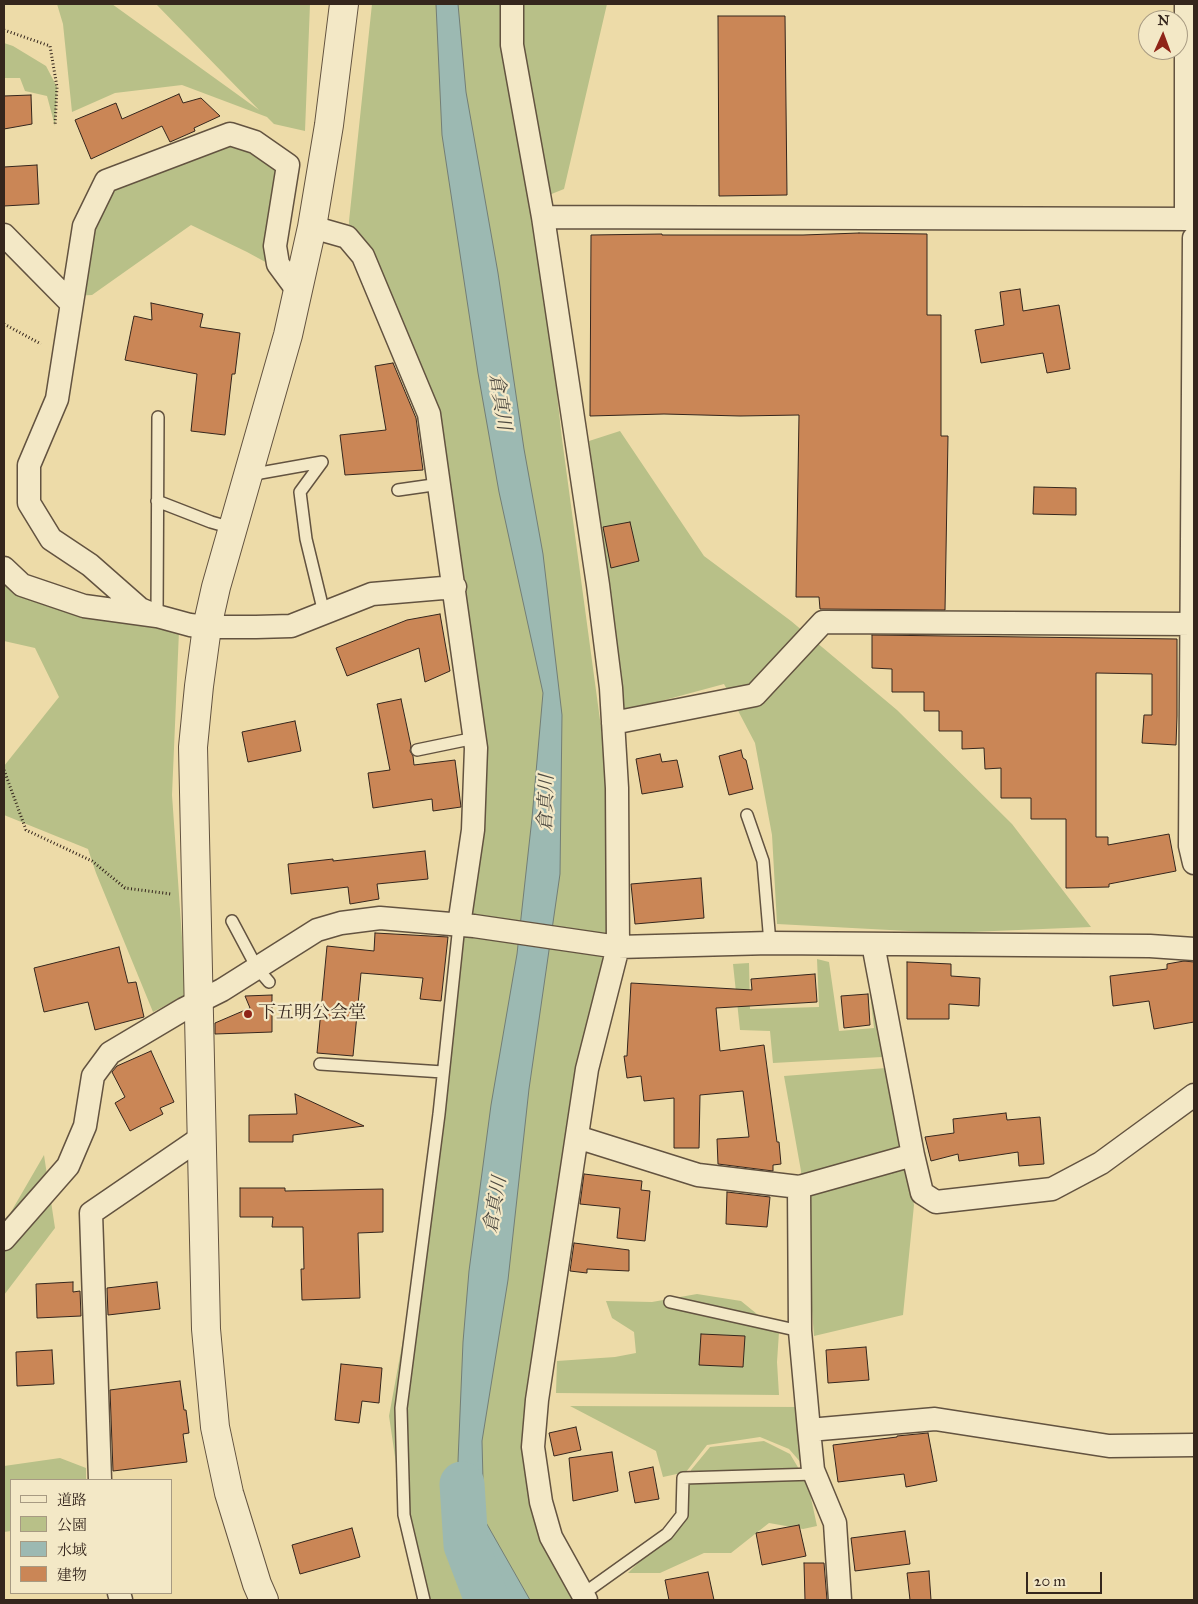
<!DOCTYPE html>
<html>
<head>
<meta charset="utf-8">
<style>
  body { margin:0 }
  #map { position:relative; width:1198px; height:1604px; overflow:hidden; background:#eddba8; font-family:"IM FELL Great Primer","Noto Serif JP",serif }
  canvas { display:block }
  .frame { position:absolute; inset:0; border:5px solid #35261d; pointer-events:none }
  .legend { position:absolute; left:10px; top:1479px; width:162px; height:115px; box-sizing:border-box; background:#f3e8c6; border:1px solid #a79a82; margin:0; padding:6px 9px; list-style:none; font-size:15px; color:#35261d }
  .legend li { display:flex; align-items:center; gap:10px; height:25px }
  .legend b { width:25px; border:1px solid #a79a82 }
  .north { position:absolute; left:1138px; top:10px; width:50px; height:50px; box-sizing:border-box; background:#f3e8c6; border:1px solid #a79a82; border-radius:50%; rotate:2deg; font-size:14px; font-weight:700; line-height:20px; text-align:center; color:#35261d }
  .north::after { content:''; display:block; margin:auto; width:18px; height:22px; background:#8f2418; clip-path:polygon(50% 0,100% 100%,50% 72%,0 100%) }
  .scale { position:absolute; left:1026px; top:1572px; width:76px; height:22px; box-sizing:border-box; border:2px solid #35261d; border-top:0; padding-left:6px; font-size:15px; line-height:18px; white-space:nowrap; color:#35261d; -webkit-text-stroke:4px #f3e8c6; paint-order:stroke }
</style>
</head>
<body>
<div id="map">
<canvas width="1198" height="1604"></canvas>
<div class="frame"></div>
<ul class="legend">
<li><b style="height:6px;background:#f3e8c6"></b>道路</li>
<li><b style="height:14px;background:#b8c088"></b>公園</li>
<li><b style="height:14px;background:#9cb9b2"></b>水域</li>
<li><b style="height:14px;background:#ca8656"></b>建物</li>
</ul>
<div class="north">N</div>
<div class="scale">20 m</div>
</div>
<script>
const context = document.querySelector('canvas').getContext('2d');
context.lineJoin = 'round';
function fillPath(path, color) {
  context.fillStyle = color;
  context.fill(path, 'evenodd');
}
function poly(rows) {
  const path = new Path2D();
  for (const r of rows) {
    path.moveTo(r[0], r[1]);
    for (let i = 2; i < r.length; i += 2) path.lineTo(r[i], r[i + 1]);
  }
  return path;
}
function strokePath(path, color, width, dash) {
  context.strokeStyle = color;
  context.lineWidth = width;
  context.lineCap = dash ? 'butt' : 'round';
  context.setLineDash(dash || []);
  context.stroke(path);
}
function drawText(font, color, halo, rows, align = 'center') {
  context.font = font + ' "IM FELL Great Primer","Noto Serif JP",serif';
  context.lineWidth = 4.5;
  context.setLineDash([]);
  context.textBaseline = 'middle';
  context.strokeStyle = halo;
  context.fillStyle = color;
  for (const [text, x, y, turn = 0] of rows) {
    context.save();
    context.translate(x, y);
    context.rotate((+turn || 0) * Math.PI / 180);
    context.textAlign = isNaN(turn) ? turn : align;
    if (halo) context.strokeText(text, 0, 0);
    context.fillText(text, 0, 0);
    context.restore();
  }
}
fillPath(poly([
  [57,4,112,4,259,110,156,4,310,4,305,131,274,124,267,117,182,85,115,93,72,112,63,24],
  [372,4,607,4,564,189,539,199,530,154,562,439,618,853,533,1447,582,1600,422,1600,414,1586,389,1416,425,1220,476,748,429,414,350,241,349,221],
  [4,43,13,46,46,66,57,87,55,126,47,96,25,91,20,78,4,78],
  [230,134,288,165,269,264,247,252,191,225,92,295,72,296,106,181],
  [620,431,704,556,791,621,897,710,1012,824,1091,927,946,933,777,924,772,835,755,743,724,684,624,711,589,441],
  [4,581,179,631,172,795,186,995,153,1012,96,873,88,849,4,815,4,766,59,697,35,648,4,641],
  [817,959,829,962,839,1031,874,1028,867,967,874,966,882,1057,773,1063,770,1031,740,1030,733,964,749,963,750,1009,819,1007],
  [886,1068,914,1205,903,1315,814,1336,801,1171,784,1076],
  [44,1155,55,1228,4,1295,4,1224],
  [697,1294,741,1301,779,1332,777,1362,779,1395,556,1393,557,1361,615,1357,636,1353,634,1332,612,1318,606,1301,652,1302],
  [570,1406,801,1407,810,1473,789,1449,760,1437,707,1445,686,1472,663,1477,656,1451],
  [764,1441,790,1454,808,1484,817,1526,803,1529,769,1523,731,1553,704,1553,660,1573,628,1573,667,1534,682,1507,691,1470,710,1447],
  [60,1458,86,1468,86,1480,11,1480,11,1531,4,1532,4,1466]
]), '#b8c088');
const water = poly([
  [436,4,458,4,466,92,498,273,524,449,543,554,562,715,560,874,529,1089,508,1280,482,1441,484,1519,530,1600,489,1600,466,1545,458,1461,463,1342,469,1271,491,1105,517,954,532,818,543,693,499,492,478,373,442,135,436,4]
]);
fillPath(water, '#9cb9b2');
strokePath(water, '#737e76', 1);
strokePath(poly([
  [462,1484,466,1545,487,1600]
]), '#9cb9b2', 45);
const building = poly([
  [718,16,785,16,787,195,719,196,718,16],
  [179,94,183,103,201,98,220,116,194,128,195,131,170,142,162,126,91,159,75,120,116,103,122,119,179,94],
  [31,95,32,124,4,129,4,96,31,95],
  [37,165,39,204,4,206,4,167,37,165],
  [859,233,927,234,927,315,941,315,941,436,948,436,945,610,820,609,819,597,796,597,799,415,740,416,664,414,590,416,591,235,662,234,662,235,803,235,859,233],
  [1020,289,1023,311,1059,305,1070,369,1047,373,1043,353,981,363,975,330,1004,325,1000,292,1020,289],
  [151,303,203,314,200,327,240,333,235,374,232,374,225,435,191,431,197,374,125,360,134,316,152,320,151,303],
  [393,363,416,418,423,470,345,475,340,435,386,430,375,366,393,363],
  [1034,487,1076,488,1076,515,1033,514,1034,487],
  [630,522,639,561,611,568,603,527,630,522],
  [440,614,450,671,425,682,419,648,347,676,336,648,407,620,440,614],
  [872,635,1177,639,1177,716,1176,745,1142,743,1144,715,1152,715,1152,674,1096,673,1096,837,1108,837,1108,845,1169,834,1176,871,1109,884,1109,887,1066,888,1066,819,1031,819,1031,798,1001,798,1001,768,985,769,984,748,962,749,962,731,939,731,939,711,924,711,924,692,892,692,892,669,872,668,872,635],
  [401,699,411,746,410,751,413,756,414,765,455,760,461,807,433,811,432,799,373,808,368,773,390,770,377,704,401,699],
  [295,721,301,751,248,762,242,732,295,721],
  [741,750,743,758,746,760,753,789,729,795,719,756,741,750],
  [660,754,662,762,677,760,683,787,642,794,636,759,660,754],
  [425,851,428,879,377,884,379,899,350,904,348,887,291,894,288,864,333,859,333,861,425,851],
  [701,878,704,918,635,924,631,884,701,878],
  [375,933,448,937,441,1001,420,999,423,978,361,973,353,1056,317,1053,327,946,374,951,375,933],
  [119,947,128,983,136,982,144,1017,95,1030,88,1002,44,1012,34,968,119,947],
  [1184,961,1194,962,1194,1022,1154,1029,1149,1001,1113,1006,1110,976,1167,969,1167,964,1184,961],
  [907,962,951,964,951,976,980,978,979,1006,949,1004,949,1019,907,1019,907,962],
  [815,974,817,1002,716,1008,720,1051,764,1045,777,1142,779,1142,781,1164,773,1165,773,1171,718,1164,717,1139,749,1137,743,1091,700,1095,699,1148,674,1148,674,1098,644,1101,641,1076,627,1078,624,1056,627,1056,631,983,752,990,751,979,815,974],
  [868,994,870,1025,844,1028,841,996,868,994],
  [272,995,272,1032,215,1034,215,1023,250,1008,245,996,272,995],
  [151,1051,174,1102,160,1108,163,1114,130,1131,115,1103,125,1097,112,1072,117,1066,151,1051],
  [295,1094,364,1126,293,1135,293,1142,249,1142,249,1115,297,1114,295,1094],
  [1006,1113,1007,1120,1040,1117,1044,1164,1019,1166,1018,1152,959,1161,958,1154,931,1161,925,1137,954,1133,953,1119,1006,1113],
  [584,1174,642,1181,641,1190,650,1191,645,1241,617,1238,620,1208,580,1204,584,1174],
  [240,1188,285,1188,285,1191,383,1189,383,1232,358,1233,360,1298,302,1300,301,1269,304,1269,303,1227,272,1227,273,1217,240,1217,240,1188],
  [727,1192,770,1197,767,1227,726,1224,727,1192],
  [574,1243,629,1250,629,1271,587,1269,587,1273,570,1271,574,1243],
  [73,1282,73,1292,80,1291,81,1316,37,1318,36,1284,73,1282],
  [157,1282,160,1309,108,1315,107,1288,157,1282],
  [701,1334,745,1336,743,1367,699,1365,701,1334],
  [866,1347,869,1380,828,1383,826,1350,866,1347],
  [52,1350,54,1384,17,1386,16,1352,52,1350],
  [341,1364,382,1368,379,1403,362,1401,359,1423,335,1420,341,1364],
  [180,1381,184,1410,186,1410,189,1433,183,1434,187,1462,113,1471,110,1390,180,1381],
  [576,1427,581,1450,554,1456,549,1433,576,1427],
  [928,1433,937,1481,906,1487,904,1474,838,1482,833,1445,897,1437,897,1436,928,1433],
  [612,1452,618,1491,573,1501,569,1458,612,1452],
  [653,1467,659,1499,635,1503,629,1472,653,1467],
  [799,1525,806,1556,762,1565,756,1533,799,1525],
  [352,1528,360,1557,300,1574,292,1545,352,1528],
  [905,1531,910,1564,855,1571,851,1538,905,1531],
  [804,1563,824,1563,827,1600,805,1600,804,1563],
  [929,1571,931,1600,910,1600,907,1573,929,1571],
  [708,1572,714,1600,669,1600,665,1580,708,1572]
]);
fillPath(building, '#ca8656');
strokePath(building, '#35261d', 1);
const service = poly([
  [322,462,300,492,306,539,324,613],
  [249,475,322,462],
  [398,490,440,484],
  [157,501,211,522,232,528],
  [157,616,158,417],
  [417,750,475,738],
  [747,815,763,861,770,943],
  [232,921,257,968,269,982],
  [320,1064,443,1072],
  [670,1302,800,1331],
  [583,1594,667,1534,682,1515,683,1478,815,1474],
  [424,1600,404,1515,401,1408,439,1114,459,925]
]);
const minor = poly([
  [512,4,512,45,543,217,598,585,611,688,617,788,618,947,587,1069,537,1400,533,1447,541,1502,551,1537,586,1600],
  [1186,4,1186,219],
  [543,217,1194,219],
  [312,227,347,237,363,256,429,414,476,748,473,830,459,925],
  [4,235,71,303],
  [1194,238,1190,846,1194,863],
  [4,568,22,585,84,606,157,616,190,625,207,627,256,627,291,626,372,594,455,587],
  [157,616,140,609,90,565,51,539,29,503,29,465,57,399,84,226,106,181,230,134,255,142,288,165,275,246,278,264,298,291],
  [613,723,755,695,823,622,1194,624],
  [873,944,913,1155,922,1193,936,1202,1052,1189,1101,1163,1194,1095],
  [577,1137,698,1175,799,1187,913,1155],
  [799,1187,800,1331,809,1430,813,1470,835,1523,840,1600],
  [4,1239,68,1166,85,1126,93,1076,110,1053,184,1009,222,990,317,930,341,923,380,918,474,926,618,947,770,943,1150,946,1194,949],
  [809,1430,935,1419,1109,1446,1194,1445],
  [100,1480,91,1213,202,1137],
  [119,1593,121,1600]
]);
const tertiary = poly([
  [264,1600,257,1584,229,1493,215,1427,206,1329,193,747,199,686,207,627,216,587,288,335,312,227,329,125,344,4]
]);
strokePath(service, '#635340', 14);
strokePath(minor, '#635340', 25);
strokePath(tertiary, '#635340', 30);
strokePath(poly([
  [4,30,50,46,57,87,55,126],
  [4,324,41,344],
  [4,770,26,830,92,861,125,888,171,894]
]), '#35261d', 3, [1, 2.5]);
strokePath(service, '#f3e8c6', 11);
strokePath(minor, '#f3e8c6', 22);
strokePath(tertiary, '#f3e8c6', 28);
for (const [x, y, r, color] of [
  [248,1014,5,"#8f2418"]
]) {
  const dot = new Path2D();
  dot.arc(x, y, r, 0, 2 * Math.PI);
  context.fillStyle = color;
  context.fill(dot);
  strokePath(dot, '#f3e8c6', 2);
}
drawText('18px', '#35261d', '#f3e8c6', [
  ["下五明公会堂",258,1014]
], 'left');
drawText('italic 19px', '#4f4b42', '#f3e8c6', [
  ["倉真川",499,402,81],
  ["倉真川",547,803,-88],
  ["倉真川",496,1205,-80]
]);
</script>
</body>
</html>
